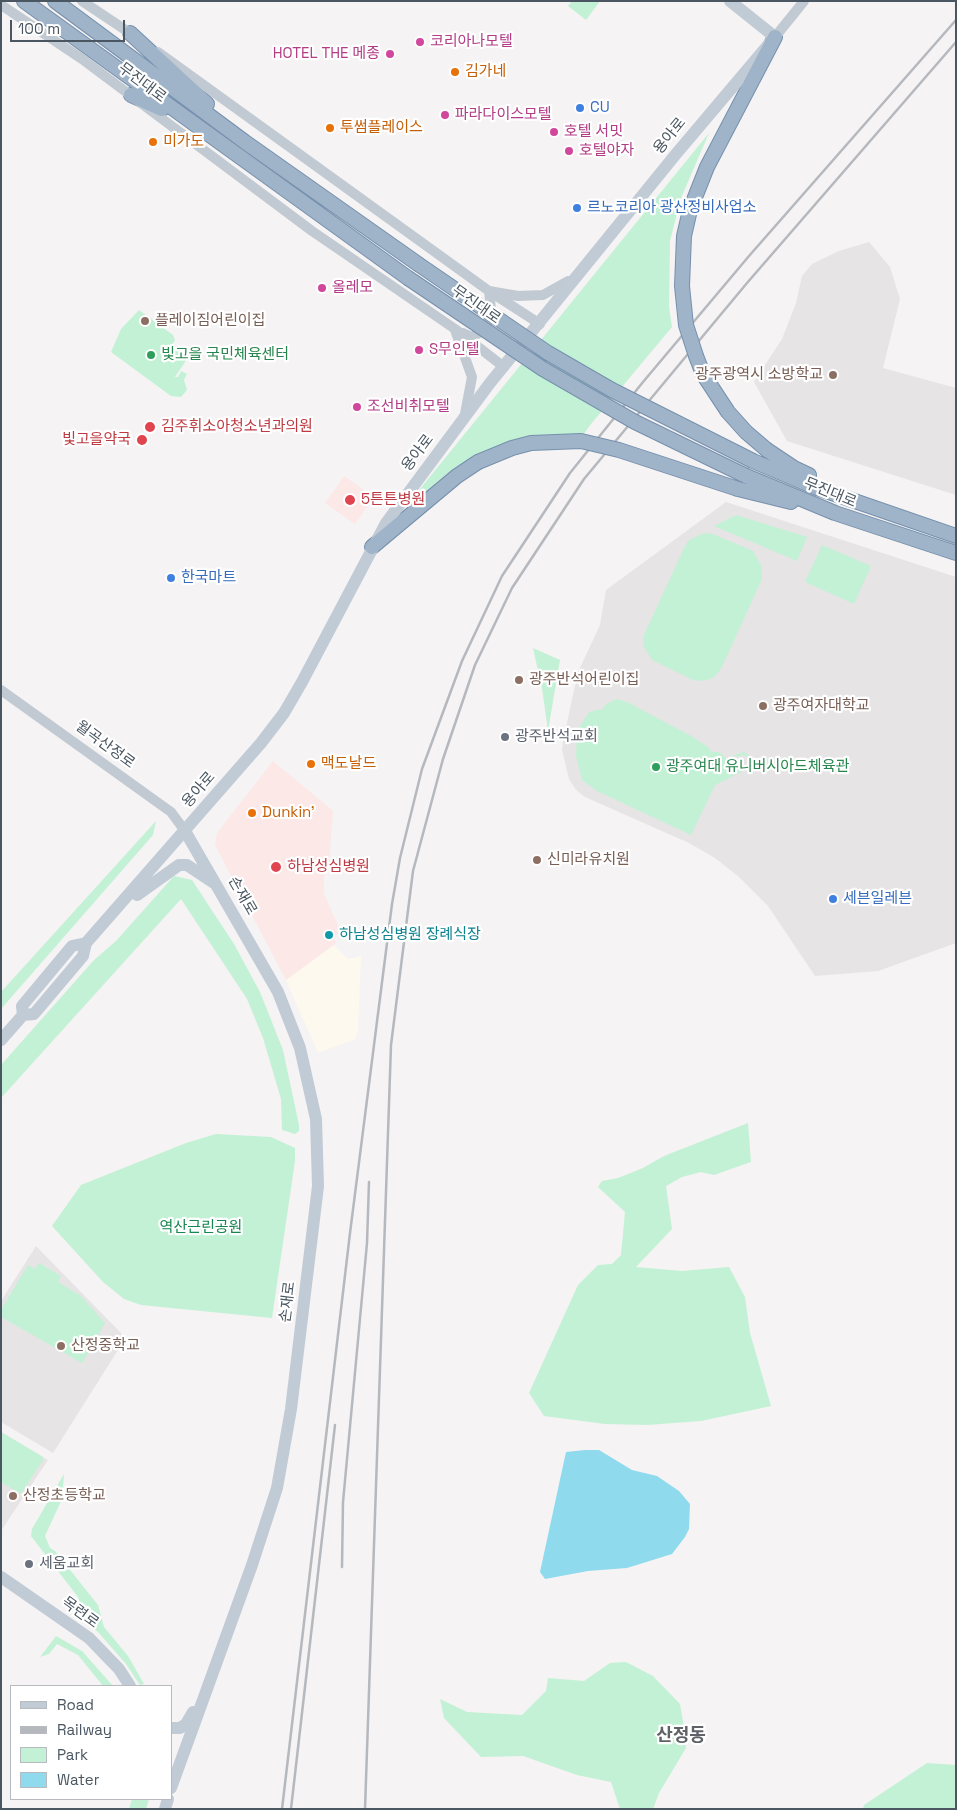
<!DOCTYPE html>
<html>
<head>
<meta charset="utf-8">
<style>
  body { margin:0 }
  #map { position:relative; width:957px; height:1810px; overflow:hidden; background:#f5f3f3; font-family:"Space Grotesk",sans-serif }
  canvas { display:block }
  .frame { position:absolute; inset:0; border:2px solid #4a5661; pointer-events:none }
  .legend { position:absolute; left:10px; top:1685px; width:162px; height:115px; box-sizing:border-box; background:#fff; border:1px solid #b7bbc0; margin:0; padding:6px 9px; list-style:none; font-size:15px; color:#4a5661 }
  .legend li { display:flex; align-items:center; gap:10px; height:25px }
  .legend b { width:25px; border:1px solid #b7bbc0 }
  .scale { position:absolute; left:10px; top:20px; width:115px; height:22px; box-sizing:border-box; border:2px solid #4a5661; border-top:0; padding-left:6px; font-size:15px; line-height:18px; white-space:nowrap; color:#4a5661; -webkit-text-stroke:4px #fff; paint-order:stroke }
</style>
</head>
<body>
<div id="map">
<canvas width="957" height="1810"></canvas>
<div class="frame"></div>
<ul class="legend">
<li><b style="height:6px;background:#c1cbd6"></b>Road</li>
<li><b style="height:6px;background:#b5b8bd"></b>Railway</li>
<li><b style="height:14px;background:#c3f1d5"></b>Park</li>
<li><b style="height:14px;background:#90daee"></b>Water</li>
</ul>
<div class="scale">100 m</div>
</div>
<script>
const context = document.querySelector('canvas').getContext('2d');
context.lineJoin = 'round';
function fillPath(path, color) {
  context.fillStyle = color;
  context.fill(path, 'evenodd');
}
function poly(rows) {
  const path = new Path2D();
  for (const r of rows) {
    path.moveTo(r[0], r[1]);
    for (let i = 2; i < r.length; i += 2) path.lineTo(r[i], r[i + 1]);
  }
  return path;
}
function strokePath(path, color, width, dash) {
  context.strokeStyle = color;
  context.lineWidth = width;
  context.lineCap = dash ? 'butt' : 'round';
  context.setLineDash(dash || []);
  context.stroke(path);
}
function drawText(font, color, halo, rows, align = 'center') {
  context.font = font + ' "Space Grotesk","Noto Sans KR",sans-serif';
  context.lineWidth = 4.5;
  context.setLineDash([]);
  context.textBaseline = 'middle';
  context.strokeStyle = halo;
  context.fillStyle = color;
  for (const [text, x, y, turn = 0] of rows) {
    context.save();
    context.translate(x, y);
    context.rotate((+turn || 0) * Math.PI / 180);
    context.textAlign = isNaN(turn) ? turn : align;
    if (halo) context.strokeText(text, 0, 0);
    context.fillText(text, 0, 0);
    context.restore();
  }
}
fillPath(poly([
  [334,945,348,959,361,956,358,1031,355,1039,318,1053,286,980]
]), '#fdf9ef');
fillPath(poly([
  [869,242,890,267,900,299,883,368,956,388,956,495,787,441,754,382,782,339,796,303,802,276,812,264,839,251],
  [726,502,956,577,956,943,878,971,815,976,768,906,739,877,715,858,689,843,585,797,576,790,569,779,562,750,563,741,578,672,600,625,606,590],
  [36,1246,121,1333,123,1342,53,1453,1,1422,1,1301],
  [1,1432,48,1460,1,1531]
]), '#e6e4e5');
fillPath(poly([
  [344,476,374,497,355,524,325,503],
  [273,761,333,811,329,861,324,873,324,894,340,930,334,939,336,943,286,980,215,845,217,833]
]), '#fce8e6');
fillPath(poly([
  [572,1,600,1,586,20,568,6],
  [709,133,681,198,670,241,669,307,672,327,591,424,578,442,558,442,462,465,443,477,415,502,411,500],
  [139,310,173,335,175,340,173,344,189,356,175,377,178,377,181,371,187,374,184,380,187,390,181,397,171,396,111,352,121,329],
  [736,515,807,537,797,561,714,526],
  [704,533,713,534,753,551,762,567,762,579,721,669,713,678,703,681,693,680,652,660,643,645,644,635,684,548,689,540],
  [822,545,871,566,854,604,805,582],
  [533,648,560,660,548,731,542,688],
  [617,699,627,702,691,736,708,747,712,752,719,752,737,768,741,769,747,765,749,759,745,755,735,757,734,755,744,752,750,756,752,764,749,768,715,785,691,835,597,791,582,780,576,756,577,731,589,712,603,709,606,704],
  [156,821,153,835,1,1009,1,992],
  [174,876,192,880,234,944,260,992,283,1050,299,1125,299,1131,295,1134,282,1130,281,1099,263,1038,247,999,181,899,1,1098,1,1065,94,960,116,941],
  [748,1123,751,1162,714,1175,701,1172,682,1177,666,1186,672,1229,636,1267,682,1271,729,1267,745,1297,750,1333,771,1406,701,1421,647,1425,605,1424,544,1416,529,1393,578,1285,598,1265,612,1264,621,1255,625,1212,598,1187,602,1181,618,1178,643,1168,664,1156],
  [216,1134,271,1137,295,1148,295,1161,272,1318,141,1305,124,1299,103,1282,52,1226,81,1185,186,1143],
  [39,1263,61,1276,58,1282,81,1296,105,1323,82,1363,1,1317,1,1310,28,1265,35,1269],
  [1,1432,43,1457,43,1460,21,1494,1,1482],
  [64,1474,62,1499,45,1536,50,1548,55,1551,98,1605,104,1627,128,1656,144,1684,140,1685,126,1664,98,1632,79,1617,80,1607,78,1597,31,1536,32,1529],
  [56,1636,82,1651,113,1686,103,1686,78,1655,57,1644,49,1654,40,1657],
  [626,1662,653,1676,680,1704,685,1733,686,1748,659,1793,653,1809,620,1809,611,1782,577,1775,523,1756,481,1757,444,1718,440,1699,467,1712,522,1715,546,1691,548,1678,584,1681,610,1663],
  [927,1763,956,1765,956,1809,863,1809,864,1805],
  [132,1799,149,1799,146,1809,129,1809]
]), '#c3f1d5');
fillPath(poly([
  [585,1450,599,1450,632,1470,657,1476,679,1491,690,1504,689,1529,685,1537,672,1554,627,1568,588,1571,545,1579,540,1572,566,1452]
]), '#90daee');
const trunk = poly([
  [24,1,408,278],
  [55,1,245,142,418,264],
  [130,33,207,104],
  [131,95,162,109],
  [690,210,707,167,775,37],
  [767,450,794,468,809,475],
  [753,461,817,488,956,536],
  [746,476,835,513,956,553],
  [738,489,791,502],
  [372,547,457,476,478,462]
]);
strokePath(trunk, '#7690ad', 16);
strokePath(poly([
  [82,1,136,37],
  [1,5,82,59,312,231,455,329,504,367],
  [775,37,804,1],
  [158,52,489,291,540,324],
  [455,330,472,377,465,414],
  [463,333,472,337,481,332,487,324,491,309,489,291,518,296,543,295,568,281],
  [1,690,171,812,185,831]
]), '#c1cad2', 10);
strokePath(poly([
  [137,895,179,865,187,865,214,883],
  [23,1015,22,1006,72,946,86,943],
  [1,1040,23,1015,34,1014,83,956,86,943,261,743,284,713,302,682,386,523,490,383,676,154,775,37,730,1],
  [1,1577,89,1638,119,1669,130,1686],
  [171,1728,180,1728,186,1724,193,1712],
  [171,1788,252,1565,277,1488,291,1409,318,1186,316,1119,300,1048,278,992,185,831],
  [165,1809,168,1799]
]), '#c1cbd6', 12);
strokePath(trunk, '#9fb4c9', 14);
strokePath(poly([
  [342,1567,343,1502,367,1243,369,1182],
  [282,1809,350,1233,392,904,400,858,422,769,462,661,502,576,570,473,643,382,749,256,956,20],
  [291,1809,335,1425],
  [365,1809,391,1045,413,871,443,759,475,665,512,588,584,479,747,283,956,42]
]), '#b5b8bd', 2.5);
const trunkBridge = poly([
  [690,210,684,236,682,286,686,325,696,356,703,374,728,412,746,432,767,450],
  [418,264,548,353,612,390,753,461],
  [408,278,543,369,635,422,746,476],
  [478,462,512,448,531,443,581,441,619,450,738,489]
]);
strokePath(trunkBridge, '#7690ad', 16, []);
strokePath(trunkBridge, '#9fb4c9', 14);
for (const [x, y, r, color] of [
  [420,42,5,"#d1479c"],
  [390,54,5,"#d1479c"],
  [455,72,5,"#e8710a"],
  [580,108,5,"#3f7fe0"],
  [445,115,5,"#d1479c"],
  [330,128,5,"#e8710a"],
  [554,132,5,"#d1479c"],
  [153,142,5,"#e8710a"],
  [569,151,5,"#d1479c"],
  [577,208,5,"#3f7fe0"],
  [322,288,5,"#d1479c"],
  [145,321,5,"#8d6e63"],
  [419,350,5,"#d1479c"],
  [151,355,5,"#2e9e5b"],
  [833,375,5,"#8d6e63"],
  [357,407,5,"#d1479c"],
  [150,427,6,"#e0444e"],
  [142,440,6,"#e0444e"],
  [350,500,6,"#e0444e"],
  [171,578,5,"#3f7fe0"],
  [519,680,5,"#8d6e63"],
  [763,706,5,"#8d6e63"],
  [505,737,5,"#6b7280"],
  [311,764,5,"#e8710a"],
  [656,767,5,"#2e9e5b"],
  [252,813,5,"#e8710a"],
  [537,860,5,"#8d6e63"],
  [276,867,6,"#e0444e"],
  [833,899,5,"#3f7fe0"],
  [329,935,5,"#0f9aa8"],
  [61,1346,5,"#8d6e63"],
  [13,1496,5,"#8d6e63"],
  [29,1564,5,"#6b7280"]
]) {
  const dot = new Path2D();
  dot.arc(x, y, r, 0, 2 * Math.PI);
  context.fillStyle = color;
  context.fill(dot);
  strokePath(dot, '#fff', 2);
}
drawText('15px', '#b23c85', '#fff', [
  ["코리아나모텔",430,42],
  ["HOTEL THE 메종",380,54,"right"],
  ["파라다이스모텔",455,115],
  ["호텔 서밋",564,132],
  ["호텔야자",579,151],
  ["올레모",332,288],
  ["S무인텔",429,350],
  ["조선비취모텔",367,407]
], 'left');
drawText('15px', '#c56008', '#fff', [
  ["김가네",465,72],
  ["투썸플레이스",340,128],
  ["미가도",163,142],
  ["맥도날드",321,764],
  ["Dunkin'",262,813]
], 'left');
drawText('15px', '#4a5661', '#fff', [
  ["무진대로",142,83,37],
  ["용아로",670,136,-51],
  ["무진대로",476,305,35],
  ["용아로",418,453,-53],
  ["무진대로",830,493,22],
  ["월곡산정로",105,745,36],
  ["용아로",199,790,-49],
  ["손재로",242,896,60],
  ["손재로",288,1302,-83],
  ["목련로",80,1613,36]
]);
drawText('15px', '#366cbe', '#fff', [
  ["CU",590,108],
  ["르노코리아 광산정비사업소",587,208],
  ["한국마트",181,578],
  ["세븐일레븐",843,899]
], 'left');
drawText('15px', '#785e54', '#fff', [
  ["플레이짐어린이집",155,321],
  ["광주광역시 소방학교",823,375,"right"],
  ["광주반석어린이집",529,680],
  ["광주여자대학교",773,706],
  ["신미라유치원",547,860],
  ["산정중학교",71,1346],
  ["산정초등학교",23,1496]
], 'left');
drawText('15px', '#27864d', '#fff', [
  ["빛고을 국민체육센터",161,355],
  ["광주여대 유니버시아드체육관",666,767]
], 'left');
drawText('15px', '#be3a42', '#fff', [
  ["김주휘소아청소년과의원",161,427],
  ["빛고을약국",131,440,"right"],
  ["5튼튼병원",361,500],
  ["하남성심병원",287,867]
], 'left');
drawText('15px', '#5b616d', '#fff', [
  ["광주반석교회",515,737],
  ["세움교회",39,1564]
], 'left');
drawText('15px', '#0d838f', '#fff', [
  ["하남성심병원 장례식장",339,935]
], 'left');
drawText('15px', '#17864f', '#fff', [
  ["역산근린공원",201,1228]
]);
drawText('bold 18px', '#5f6368', '#fff', [
  ["산정동",681,1736]
]);
</script>
</body>
</html>
